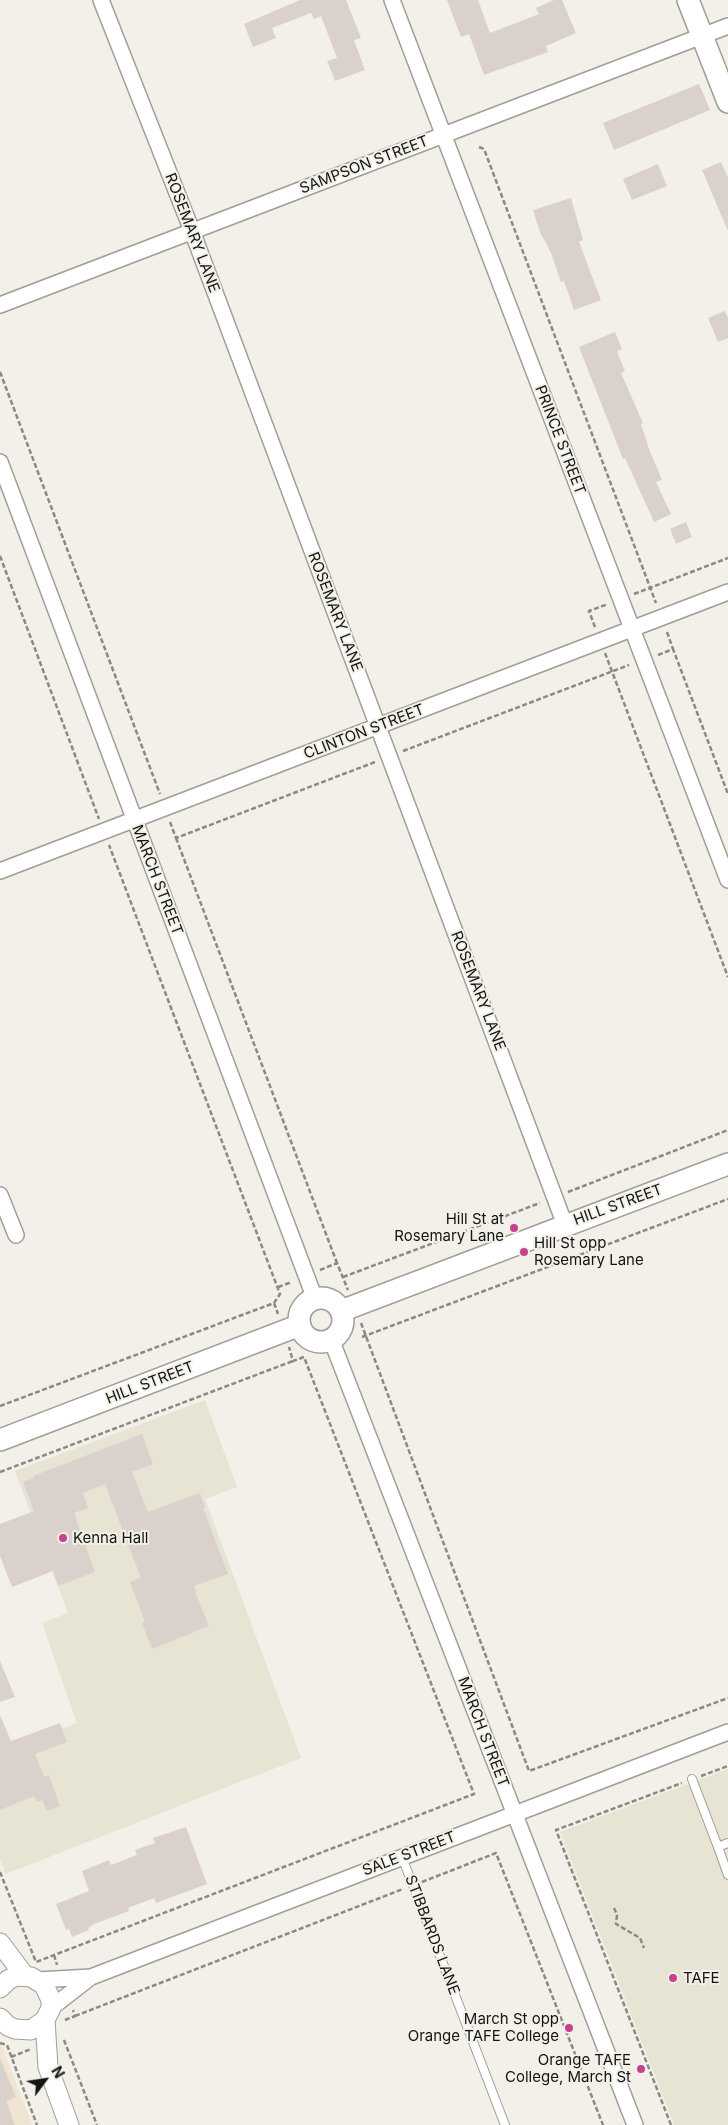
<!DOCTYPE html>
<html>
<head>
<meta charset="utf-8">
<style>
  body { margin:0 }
  #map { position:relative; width:728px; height:2125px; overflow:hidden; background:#f2f0e8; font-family:Inter,sans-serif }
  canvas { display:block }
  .north { position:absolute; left:20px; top:2055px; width:50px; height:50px; -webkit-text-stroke:4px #f2f0e8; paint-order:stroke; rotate:59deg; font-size:14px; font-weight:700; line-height:20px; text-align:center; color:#141411 }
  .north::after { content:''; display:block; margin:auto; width:18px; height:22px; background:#141411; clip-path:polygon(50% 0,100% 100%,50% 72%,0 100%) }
</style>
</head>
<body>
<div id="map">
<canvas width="728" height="2125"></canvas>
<div class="north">N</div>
</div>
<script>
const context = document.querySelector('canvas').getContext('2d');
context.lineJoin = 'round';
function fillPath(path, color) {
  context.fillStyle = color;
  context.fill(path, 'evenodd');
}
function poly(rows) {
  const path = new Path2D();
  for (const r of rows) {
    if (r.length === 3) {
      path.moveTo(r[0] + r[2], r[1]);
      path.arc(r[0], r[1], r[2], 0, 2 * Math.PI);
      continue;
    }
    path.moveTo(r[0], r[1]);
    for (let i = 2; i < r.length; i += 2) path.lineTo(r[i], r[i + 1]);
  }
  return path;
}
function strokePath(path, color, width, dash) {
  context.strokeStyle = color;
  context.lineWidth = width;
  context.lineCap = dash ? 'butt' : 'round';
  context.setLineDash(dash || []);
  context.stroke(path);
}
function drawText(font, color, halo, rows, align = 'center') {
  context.font = font + ' Inter,sans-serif';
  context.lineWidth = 4;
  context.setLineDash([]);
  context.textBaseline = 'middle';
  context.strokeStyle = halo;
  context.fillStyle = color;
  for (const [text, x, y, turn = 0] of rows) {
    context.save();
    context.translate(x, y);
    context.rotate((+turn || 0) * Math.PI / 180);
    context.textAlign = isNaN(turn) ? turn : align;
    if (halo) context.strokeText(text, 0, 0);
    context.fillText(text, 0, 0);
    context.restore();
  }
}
fillPath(poly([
  [0,2044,1,2044,32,2125,0,2125]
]), '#f1e5d1');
fillPath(poly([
  [205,1400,237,1487,205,1499,301,1758,6,1874,0,1859,0,1753,77,1723,42,1623,68,1613,15,1471],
  [728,1769,728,2125,674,2125,560,1832]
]), '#e7e4d4');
fillPath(poly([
  [300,0,346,0,361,38,354,40,365,70,335,81,327,61,337,58,321,16,314,19,311,13,272,28,276,38,253,47,244,24],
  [447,0,478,0,490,33,539,14,536,8,554,0,562,0,576,33,546,46,548,52,484,75,469,34,461,37],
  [699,84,710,110,614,150,603,123],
  [721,162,728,178,728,231,702,170],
  [658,164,667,186,632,200,623,179],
  [571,198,583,240,579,242,601,300,574,310,564,281,561,282,551,253,540,232,533,210],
  [725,311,728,318,728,338,718,342,708,318],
  [615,332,622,349,617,351,625,371,621,373,643,423,641,424,649,449,662,480,656,482,671,514,654,522,625,458,623,459,579,347],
  [686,522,692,537,676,544,670,529],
  [142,1434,153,1464,132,1472,148,1512,200,1493,205,1507,203,1508,228,1574,194,1586,196,1591,195,1592,209,1626,152,1649,142,1623,145,1622,130,1582,141,1578,105,1484,83,1493,88,1508,74,1513,95,1572,58,1586,53,1571,12,1587,0,1556,0,1524,34,1511,23,1482,34,1478,33,1476],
  [0,1661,15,1697,0,1702],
  [0,1715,11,1741,60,1723,67,1742,35,1754,44,1777,49,1775,60,1806,47,1811,42,1800,37,1802,34,1796,0,1810],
  [186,1827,207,1884,156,1903,154,1898,128,1908,129,1911,94,1924,88,1928,89,1930,72,1937,69,1929,66,1930,56,1904,89,1891,82,1871,109,1860,111,1865,137,1855,135,1850,155,1843,153,1838],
  [0,2058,16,2097,6,2101,15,2125,0,2125]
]), '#dad1cd');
const service = poly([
  [692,1779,718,1847,728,1843],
  [718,1847,728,1875],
  [402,1857,505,2125]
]);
const minor = poly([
  [101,0,192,231,565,1225],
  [392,0,728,880],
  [0,305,728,26],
  [0,462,315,1299],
  [0,871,728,592],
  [0,1195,16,1235],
  [331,1339,635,2125],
  [38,1980,91,1977],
  [51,2008,91,1977,728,1732]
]);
const tertiary = poly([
  [0,1943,24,1975],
  [0,1988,8,1980,16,1976,31,1977,44,1985,51,2000,51,2008,45,2020,31,2030,15,2029,8,2026,0,2018],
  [45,2020,48,2067,69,2125]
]);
const secondary = poly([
  [688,0,728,102],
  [321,1320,22],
  [341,1311,728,1164],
  [0,1440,300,1325]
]);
strokePath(service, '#a09f97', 10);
strokePath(minor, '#a09f97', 18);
strokePath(tertiary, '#a09f97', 21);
strokePath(secondary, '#a09f97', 24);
strokePath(poly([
  [479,147,484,149,656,603],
  [0,372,160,794],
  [0,556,99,819],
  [634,594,728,558],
  [595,627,589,611,608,604],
  [667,632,673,649],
  [605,653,728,977],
  [658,655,673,649,728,794],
  [403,751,629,665],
  [170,822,176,838,375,762],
  [176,838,337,1263],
  [568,1192,728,1130],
  [320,1270,337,1263,348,1290],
  [343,1277,540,1203],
  [278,1287,292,1282],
  [274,1303,278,1314],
  [361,1323,529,1771,728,1698],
  [362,1337,728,1199],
  [0,1406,274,1303,280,1294,109,845],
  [0,1472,293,1361],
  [701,1776,728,1766],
  [0,1872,36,1962,474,1794,304,1357,293,1361,289,1347],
  [422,1882,496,1853,603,2125],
  [614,1908,617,1915,616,1924,640,1938,644,1948],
  [54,1955,57,1965],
  [75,2016,403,1889],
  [65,2020,75,2016,73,2010],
  [64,2040,97,2125],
  [0,2043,7,2045,37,2125],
  [11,2057,31,2049],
  [671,2125,556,1830,682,1783]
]), '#8a8983', 2.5, [5, 2.5]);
strokePath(service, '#fff', 8);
strokePath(minor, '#fff', 15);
strokePath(tertiary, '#fff', 19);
strokePath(secondary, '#fff', 21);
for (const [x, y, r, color] of [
  [514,1228,5,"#c3438e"],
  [524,1252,5,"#c3438e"],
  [63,1538,5,"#c3438e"],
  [673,1978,5,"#c3438e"],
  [569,2028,5,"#c3438e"],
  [641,2069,5,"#c3438e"]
]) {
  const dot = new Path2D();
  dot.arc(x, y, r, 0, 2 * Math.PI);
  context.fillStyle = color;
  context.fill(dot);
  strokePath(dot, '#f2f0e8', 2);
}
drawText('15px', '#141411', '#f2f0e8', [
  ["SAMPSON STREET",364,165,-21],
  ["ROSEMARY LANE",192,233,69],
  ["PRINCE STREET",560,440,69],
  ["ROSEMARY LANE",335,612,69],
  ["CLINTON STREET",364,732,-21],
  ["MARCH STREET",157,880,69],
  ["ROSEMARY LANE",478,991,69],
  ["HILL STREET",618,1205,-20],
  ["HILL STREET",150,1383,-21],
  ["MARCH STREET",483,1732,69],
  ["SALE STREET",409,1854,-21],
  ["STIBBARDS LANE",432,1935,69]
]);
drawText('15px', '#141411', '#f2f0e8', [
  ["Hill St at",504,1219],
  ["Rosemary Lane",504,1236],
  ["Hill St opp",534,1243,"left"],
  ["Rosemary Lane",534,1260,"left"],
  ["Kenna Hall",73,1538,"left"],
  ["TAFE",683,1978,"left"],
  ["March St opp",559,2019],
  ["Orange TAFE College",559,2036],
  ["Orange TAFE",631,2060],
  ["College, March St",631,2077]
], 'right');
</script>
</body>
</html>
